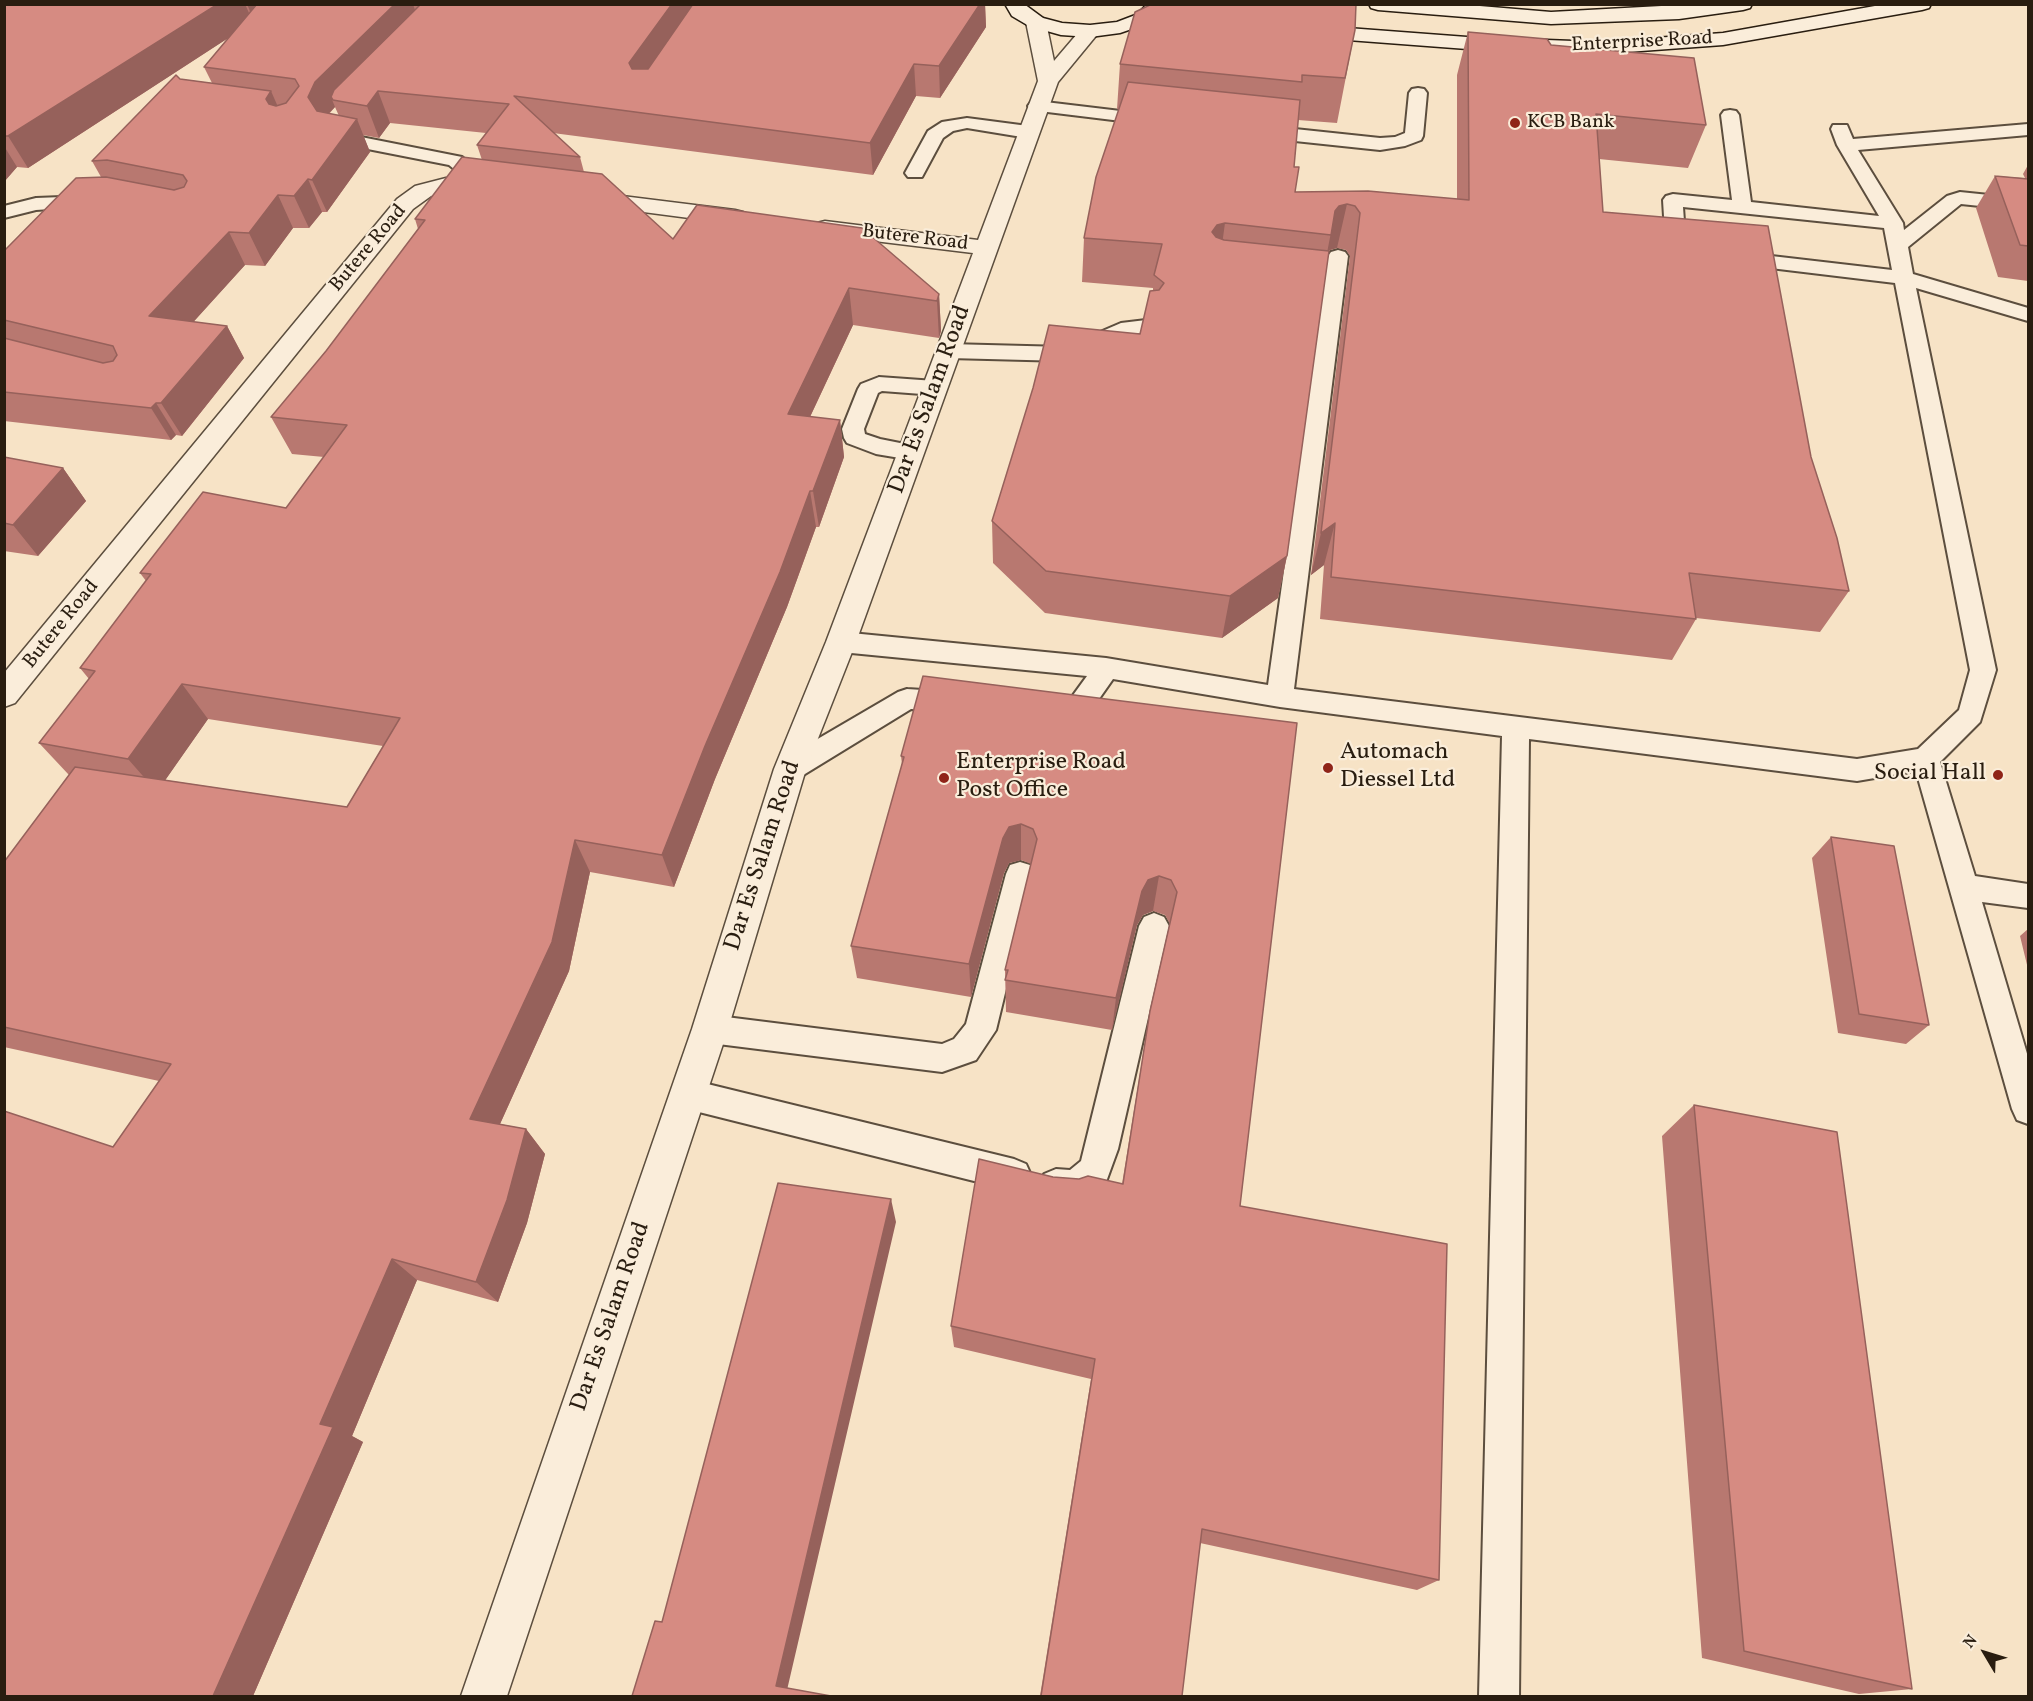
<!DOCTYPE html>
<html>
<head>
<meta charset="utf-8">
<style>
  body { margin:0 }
  #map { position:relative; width:2033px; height:1701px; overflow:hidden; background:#f7e3c6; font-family:Vollkorn,serif }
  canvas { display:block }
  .frame { position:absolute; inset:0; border:6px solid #291d10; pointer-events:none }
  .north { position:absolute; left:1955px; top:1623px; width:60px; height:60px; -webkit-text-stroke:4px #faedda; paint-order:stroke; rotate:308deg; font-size:16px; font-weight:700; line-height:24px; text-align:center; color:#291d10 }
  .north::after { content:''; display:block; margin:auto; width:21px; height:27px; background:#291d10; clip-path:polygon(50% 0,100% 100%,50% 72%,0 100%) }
</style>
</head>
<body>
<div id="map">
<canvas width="2033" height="1701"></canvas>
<div class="frame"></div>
<div class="north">N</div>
</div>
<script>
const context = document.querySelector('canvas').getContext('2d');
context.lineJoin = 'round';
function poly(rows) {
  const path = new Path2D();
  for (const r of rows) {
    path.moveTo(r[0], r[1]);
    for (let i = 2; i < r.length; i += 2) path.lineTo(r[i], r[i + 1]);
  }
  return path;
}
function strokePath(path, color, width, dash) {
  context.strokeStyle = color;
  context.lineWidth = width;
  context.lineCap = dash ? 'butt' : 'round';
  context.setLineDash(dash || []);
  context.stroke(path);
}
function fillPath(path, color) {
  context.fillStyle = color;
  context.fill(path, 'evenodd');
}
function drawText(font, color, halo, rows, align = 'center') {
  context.font = font + ' Vollkorn,serif';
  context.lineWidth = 4.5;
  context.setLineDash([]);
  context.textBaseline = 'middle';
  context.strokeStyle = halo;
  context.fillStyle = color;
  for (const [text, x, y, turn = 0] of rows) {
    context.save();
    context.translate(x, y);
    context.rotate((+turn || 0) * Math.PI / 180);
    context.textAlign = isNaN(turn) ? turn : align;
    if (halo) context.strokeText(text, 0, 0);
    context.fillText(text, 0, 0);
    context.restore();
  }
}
const lane = poly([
  [1418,88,1424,89,1427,93,1423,136,1421,140,1405,146,1380,150,1257,137,1250,135,1248,131,1250,127,1257,125,1380,138,1395,137,1405,133,1409,93,1412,89,1418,88],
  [1037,101,1154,115,1160,116,1163,120,1160,124,1154,125,1031,110,1028,106,1031,102,1037,101],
  [1730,110,1736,111,1739,115,1751,202,1879,216,1837,145,1831,129,1833,125,1847,125,1853,139,2028,124,2028,135,1858,150,1903,223,1904,230,1947,196,1960,192,2028,199,2028,211,1961,204,1908,247,1913,274,2028,308,2028,321,1916,288,1996,670,1980,722,1940,762,1975,876,2028,884,2028,908,1982,902,2028,1057,2028,1124,2017,1120,2012,1109,1916,771,1857,781,1529,739,1519,1696,1479,1696,1502,736,1280,707,1113,679,1087,716,1078,719,1055,718,1046,715,1042,708,1046,701,1055,698,1071,698,1087,676,841,652,832,649,828,642,832,635,841,632,1106,658,1268,685,1328,256,1331,252,1338,250,1345,252,1348,256,1294,689,1857,759,1918,749,1959,710,1970,670,1895,283,1737,264,1730,262,1727,258,1730,254,1737,252,1892,270,1884,228,1683,207,1686,250,1683,254,1676,256,1669,254,1666,250,1663,200,1666,196,1673,194,1732,200,1721,115,1724,111,1730,110],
  [967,118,1028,126,1035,128,1037,132,1035,136,1028,138,967,128,953,131,943,138,922,177,908,177,905,173,928,131,942,122,967,118],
  [334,123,341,125,346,134,462,157,472,166,479,184,476,188,469,190,462,188,454,169,449,165,332,142,325,129,327,125,334,123],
  [88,196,95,198,98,202,95,206,36,210,4,218,4,206,36,198,88,196],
  [1146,320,1153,322,1157,327,1153,332,1132,334,1092,354,1065,361,949,358,941,356,938,351,941,346,949,344,1065,347,1121,323,1146,320],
  [879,377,935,381,943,383,946,388,943,393,935,395,882,391,878,393,864,429,865,434,880,439,920,447,923,452,920,457,912,460,876,454,847,443,844,438,842,429,858,389,861,384,879,377],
  [907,689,955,692,964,695,968,702,964,709,955,712,911,709,800,777,790,780,780,777,776,769,780,761,898,692,907,689],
  [1020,862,1030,865,1034,874,996,1030,976,1060,942,1072,710,1043,699,1039,694,1029,699,1019,710,1015,942,1044,954,1039,966,1024,1006,874,1010,865,1020,862],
  [1154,913,1164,917,1169,926,1118,1149,1106,1182,1088,1198,1076,1203,1056,1201,1044,1196,1039,1185,1044,1174,1056,1169,1070,1170,1081,1161,1139,926,1144,917,1154,913],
  [687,1079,1014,1159,1026,1164,1031,1175,1026,1186,1014,1191,687,1109,676,1104,671,1094,676,1084,687,1079]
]);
const street = poly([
  [1036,16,1043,18,1046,22,1054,61,1083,27,1097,27,1100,31,1058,82,856,642,806,769,728,1029,507,1696,461,1696,692,1029,774,769,826,642,973,253,825,235,817,233,814,228,817,223,825,221,978,240,1038,81,1026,22,1029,18,1036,16],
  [446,178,485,179,493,181,496,186,493,191,485,193,446,192,431,196,413,209,15,703,4,707,4,673,397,199,415,186,446,178],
  [590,192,735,210,743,212,746,217,743,222,735,224,582,204,579,199,582,194,590,192]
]);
const secondary = poly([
  [1005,4,1024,4,1043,18,1062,23,1090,25,1117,22,1138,14,1147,4,1167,4,1152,22,1120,33,1090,37,1061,35,1029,26,1012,16,1005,4],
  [1369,4,1456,4,1551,12,1698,4,1752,4,1750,8,1743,10,1679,19,1551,24,1378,10,1371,8,1369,4],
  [1886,4,1931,4,1929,8,1922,10,1723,45,1600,54,1467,49,1308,37,1301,35,1298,31,1301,27,1308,25,1467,37,1600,42,1723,33,1886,4]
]);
strokePath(lane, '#5c4e3e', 4);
strokePath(street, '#5c4e3e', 3);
strokePath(secondary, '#291d10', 3);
fillPath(lane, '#faedda');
fillPath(street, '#faedda');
fillPath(secondary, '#faedda');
fillPath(poly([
  [4,4,985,4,986,27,940,98,916,96,873,175,553,133,580,157,584,172,673,239,939,294,941,331,939,338,853,325,810,417,840,420,844,457,819,527,816,527,787,607,715,779,674,887,590,872,569,971,500,1124,526,1129,545,1154,527,1223,498,1302,417,1280,352,1436,363,1442,253,1696,4,1696,113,1147,159,1081,4,1047,4,862,69,775,39,743,89,679,80,668,146,581,140,573,286,508,324,457,292,454,271,417,326,351,418,229,415,219,482,160,477,145,486,133,390,123,379,138,363,135,370,152,327,212,322,212,309,228,293,228,265,266,245,265,193,322,227,326,244,358,182,436,176,435,171,440,4,421,4,251,101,177,92,161,180,79,212,83,204,67,228,38,28,168,17,167,4,182],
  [335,107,339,116,329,114],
  [208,719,383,746,347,807,165,780],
  [1355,30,1337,123,1298,120,1294,167,1295,192,1457,199,1457,75,1468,32,1551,45,1706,125,1688,168,1599,159,1603,212,1811,457,1849,591,1820,632,1696,618,1696,619,1672,660,1320,619,1324,565,1311,575,1350,256,1346,250,1337,248,1330,250,1329,251,1287,556,1278,598,1222,638,1045,613,993,563,992,521,1140,334,1153,291,1153,288,1082,282,1084,238,1119,110,1117,109,1120,64],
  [2028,165,2028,281,1998,277,1976,208,1995,176,2025,178,2023,174],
  [4,457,63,468,86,501,38,556,4,551],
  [1297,723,1240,1206,1439,1580,1417,1590,1200,1543,1182,1696,1040,1696,1091,1379,954,1347,951,1326,1053,1177,1122,1184,1150,1011,1170,924,1165,915,1153,911,1143,915,1137,925,1112,1030,1006,1012,1005,970,1031,864,1021,860,1009,863,1004,873,971,997,857,978,851,946,902,764,901,756],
  [1831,837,1929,1025,1906,1044,1838,1033,1812,858],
  [2028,929,2028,969,2020,936],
  [1694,1105,1912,1689,1859,1694,1702,1658,1662,1136]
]), '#b87870');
fillPath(poly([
  [218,4,245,4,253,22,28,168,8,136],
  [247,4,275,4,256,26],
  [395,4,413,4,419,22,331,97,335,107,328,114,322,129,308,97,315,82],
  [672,4,700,4,636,95,629,63],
  [980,4,985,4,986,27,940,98,939,66],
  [914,64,916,96,873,175,870,143],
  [271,91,285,123,280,131,266,99],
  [378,91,390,123,379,138,367,106],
  [357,119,370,152,327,212,312,180],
  [4,146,17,167,4,182],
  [308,179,322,212,309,228,294,196],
  [278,195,293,228,265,266,249,233],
  [1347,204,1337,248,1330,250,1327,253,1335,211,1339,206],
  [1225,223,1219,267,1212,232,1217,225],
  [229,232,245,265,169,349,149,316],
  [849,288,853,325,794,451,788,414],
  [939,294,941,331,939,338,937,301],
  [227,326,244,358,182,436,161,403],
  [156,403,176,435,171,440,151,408],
  [840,420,844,457,819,527,813,491],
  [63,468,86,501,38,556,13,525],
  [810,491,816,527,787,607,715,779,674,887,662,855,705,746],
  [1335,523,1324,565,1311,575,1321,533],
  [1287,556,1278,598,1222,638,1230,596],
  [182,684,208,719,157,792,128,759],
  [1021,824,1021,860,1009,863,1004,873,971,997,969,964,1003,838,1009,827],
  [575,840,590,872,569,971,491,1144,470,1119],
  [1159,876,1153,911,1143,915,1137,925,1112,1030,1116,998,1142,891,1148,880],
  [526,1129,545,1154,527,1223,498,1302,476,1282],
  [891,1199,896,1222,787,1690,776,1686],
  [392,1259,417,1280,352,1436,363,1442,253,1696,213,1696,320,1424]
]), '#96615b');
const building = poly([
  [4,4,218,4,8,136,4,136,4,4],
  [257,4,395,4,315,82,308,97,317,111,357,119,312,180,308,179,294,196,278,195,249,233,229,232,149,316,227,326,161,403,156,403,151,408,4,392,4,338,103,363,113,361,117,355,113,346,4,320,4,251,76,178,106,177,174,190,184,187,187,181,183,175,107,160,92,161,176,75,180,79,271,91,266,99,269,104,276,106,286,103,299,86,295,79,204,67,257,4],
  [421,4,672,4,629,63,632,69,648,69,693,4,980,4,939,66,914,64,870,143,514,96,580,157,477,145,509,104,378,91,367,106,333,100,331,97,334,90,421,4],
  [1152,4,1356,4,1355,30,1345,78,1302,75,1302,82,1120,64,1135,12,1152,4],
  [1468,32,1547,39,1551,45,1694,58,1706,125,1596,114,1603,212,1768,226,1811,457,1837,538,1849,591,1689,573,1696,619,1331,577,1335,523,1321,533,1360,213,1355,206,1347,204,1339,206,1335,211,1331,235,1225,223,1217,225,1212,232,1216,237,1224,240,1329,251,1287,556,1230,596,1046,571,992,521,1033,388,1049,325,1140,334,1150,291,1159,290,1164,283,1154,275,1162,244,1084,238,1096,177,1128,82,1300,100,1294,167,1299,167,1295,192,1368,191,1469,200,1468,32],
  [462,157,602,174,673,239,697,205,862,228,939,294,937,301,849,288,788,414,840,420,813,491,810,491,780,572,705,746,662,855,575,840,552,942,470,1119,526,1129,507,1200,476,1282,392,1259,320,1424,333,1427,213,1696,4,1696,4,1111,113,1147,171,1064,4,1027,4,862,75,767,347,807,400,718,182,684,128,759,39,743,95,671,80,668,151,574,140,573,203,492,286,508,347,425,271,417,326,351,425,220,415,219,462,157],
  [1995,176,2028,179,2028,246,2020,245,1995,176],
  [4,457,63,468,13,525,4,523,4,457],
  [923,676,1297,723,1240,1206,1447,1244,1439,1580,1202,1529,1182,1696,1041,1696,1095,1359,951,1326,979,1159,1053,1177,1079,1179,1088,1176,1123,1184,1150,1011,1177,892,1171,880,1159,876,1148,880,1142,891,1116,998,1005,980,1008,970,1005,970,1037,839,1033,829,1021,824,1009,827,1003,838,969,964,851,946,904,757,901,756,923,676],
  [1831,837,1894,846,1929,1025,1859,1014,1831,837],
  [1694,1105,1837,1132,1912,1689,1744,1651,1694,1105],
  [778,1183,891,1199,776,1686,831,1696,632,1696,655,1621,662,1622,778,1183]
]);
fillPath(building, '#d68b82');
strokePath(building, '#96615b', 1.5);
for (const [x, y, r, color] of [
  [1515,123,6,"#8f2418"],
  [1328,768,6,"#8f2418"],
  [1998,775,6,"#8f2418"],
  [944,778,6,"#8f2418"]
]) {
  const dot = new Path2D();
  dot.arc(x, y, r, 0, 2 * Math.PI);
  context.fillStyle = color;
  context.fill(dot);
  strokePath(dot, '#faedda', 2);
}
drawText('20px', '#291d10', '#faedda', [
  ["Enterprise Road",1642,43,-3],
  ["Butere Road",915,239,7],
  ["Butere Road",369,249,-50],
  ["Butere Road",62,625,-51]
]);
drawText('20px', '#291d10', '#faedda', [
  ["KCB Bank",1527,123]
], 'left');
drawText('24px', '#291d10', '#faedda', [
  ["Dar Es Salam Road",931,400,-70],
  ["Dar Es Salam Road",764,856,-72],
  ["Dar Es Salam Road",612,1317,-71]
]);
drawText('24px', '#291d10', '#faedda', [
  ["Automach",1340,754],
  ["Diessel Ltd",1340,782],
  ["Enterprise Road",956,764],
  ["Post Office",956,792],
  ["Social Hall",1986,775,"right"]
], 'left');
</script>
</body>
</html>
